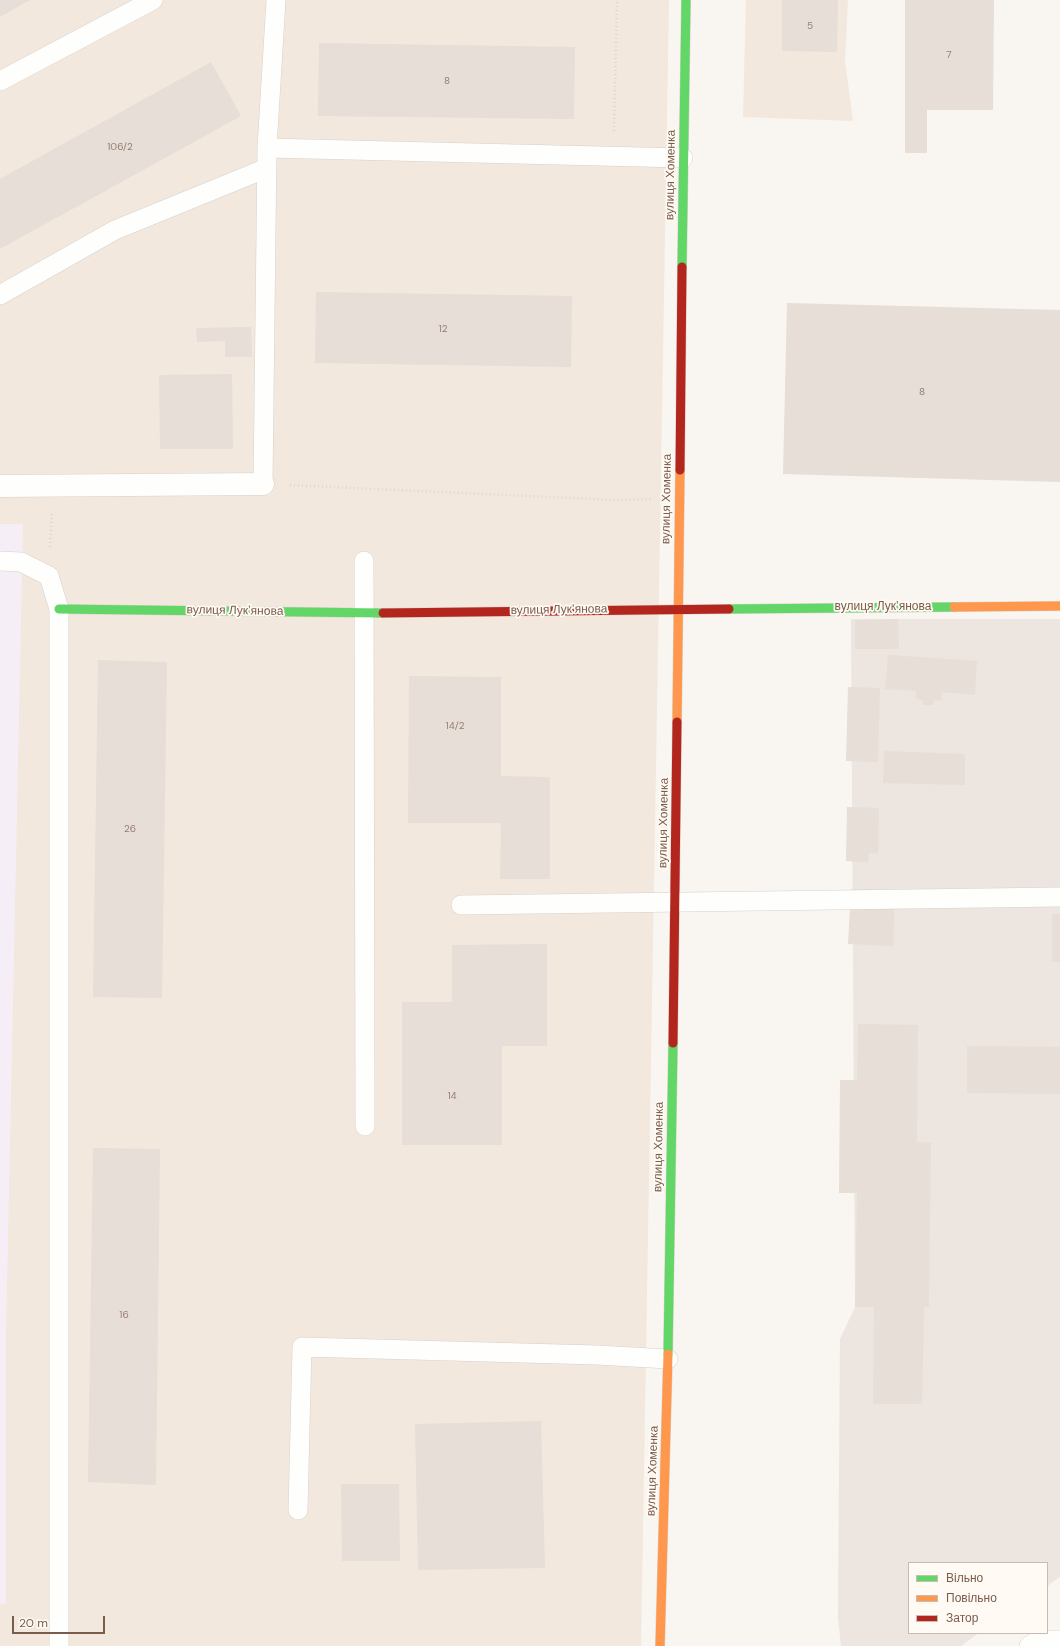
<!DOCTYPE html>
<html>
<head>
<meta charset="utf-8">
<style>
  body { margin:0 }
  #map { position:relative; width:1060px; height:1646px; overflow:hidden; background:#f9f5f0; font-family:"DM Sans",sans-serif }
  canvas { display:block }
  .legend { position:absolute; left:908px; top:1562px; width:140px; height:72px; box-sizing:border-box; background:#fffaf3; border:1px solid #cabbb1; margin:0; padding:5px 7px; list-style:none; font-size:12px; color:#7a5c4d }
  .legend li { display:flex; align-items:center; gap:8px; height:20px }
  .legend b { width:20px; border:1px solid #cabbb1 }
  .scale { position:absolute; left:12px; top:1616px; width:93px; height:18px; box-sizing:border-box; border:2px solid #7a5c4d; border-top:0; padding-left:5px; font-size:12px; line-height:14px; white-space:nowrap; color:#7a5c4d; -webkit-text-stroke:3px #fffaf3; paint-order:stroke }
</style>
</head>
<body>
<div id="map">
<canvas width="1060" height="1646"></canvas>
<ul class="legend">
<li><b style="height:5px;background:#63d668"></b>Вільно</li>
<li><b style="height:5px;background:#ff974d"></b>Повільно</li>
<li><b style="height:5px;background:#b3261e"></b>Затор</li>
</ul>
<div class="scale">20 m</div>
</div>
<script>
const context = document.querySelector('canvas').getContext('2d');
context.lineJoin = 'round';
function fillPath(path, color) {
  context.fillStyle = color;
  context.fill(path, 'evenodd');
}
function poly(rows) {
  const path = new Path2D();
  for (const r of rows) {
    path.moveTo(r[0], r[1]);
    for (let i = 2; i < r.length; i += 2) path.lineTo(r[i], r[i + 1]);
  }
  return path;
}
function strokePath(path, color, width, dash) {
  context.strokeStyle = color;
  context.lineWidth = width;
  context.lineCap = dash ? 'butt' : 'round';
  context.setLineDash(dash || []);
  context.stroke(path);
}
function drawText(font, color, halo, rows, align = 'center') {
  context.font = font + ' "DM Sans",sans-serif';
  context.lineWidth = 3.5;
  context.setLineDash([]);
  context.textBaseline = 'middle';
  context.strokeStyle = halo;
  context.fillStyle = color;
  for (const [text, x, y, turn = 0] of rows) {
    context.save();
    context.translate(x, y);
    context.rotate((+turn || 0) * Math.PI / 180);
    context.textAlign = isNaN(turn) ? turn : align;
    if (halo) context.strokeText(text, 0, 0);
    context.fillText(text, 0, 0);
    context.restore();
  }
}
fillPath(poly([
  [0,0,669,0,641,1646,0,1646],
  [746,0,848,0,845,61,853,121,743,117]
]), '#f2e8de');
fillPath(poly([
  [851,619,1060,619,1060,1577,1047,1586,1047,1563,909,1563,909,1633,979,1633,961,1646,841,1646,838,1617,840,1339,855,1307]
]), '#ede5e0');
fillPath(poly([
  [0,524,23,524,6,1334,6,1604,0,1604]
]), '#f6eef6');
fillPath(poly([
  [0,0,30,0,0,17],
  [782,0,838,0,837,52,782,51],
  [905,0,994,0,993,110,927,110,927,153,905,153],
  [319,43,575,47,574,119,318,116],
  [211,62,241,116,0,249,0,179],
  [316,292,572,296,571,367,315,363],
  [787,303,1060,310,1060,482,783,474],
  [251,327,252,357,225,357,225,341,197,342,196,328],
  [232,374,233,449,160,449,159,375],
  [898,619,899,649,855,649,855,620],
  [888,655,977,661,975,695,942,692,941,701,934,700,933,705,923,705,923,700,916,699,916,691,885,689],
  [98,660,167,662,162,998,93,997],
  [409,676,501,677,501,776,550,777,550,879,500,879,501,823,408,823],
  [848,687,880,688,878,762,846,761],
  [884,751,965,754,965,785,883,783],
  [847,807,879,808,878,854,869,853,868,862,846,861],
  [851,889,895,890,893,946,848,944],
  [1052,914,1060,914,1060,962,1052,962],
  [547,944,547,1046,502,1046,502,1145,402,1145,402,1002,452,1002,452,945],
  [858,1024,918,1025,917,1142,931,1143,929,1307,924,1307,922,1404,873,1404,874,1307,855,1307,857,1193,839,1193,840,1080,857,1080],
  [967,1046,1060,1047,1060,1094,967,1093],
  [93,1148,160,1149,156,1485,88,1482],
  [541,1421,545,1568,418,1570,415,1424],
  [341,1484,399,1484,400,1561,342,1561]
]), '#e6ded7');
const lane = poly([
  [0,81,153,0],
  [267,148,683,158],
  [0,295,115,230,267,168],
  [263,484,267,148,276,0],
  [0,561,21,562,49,576,59,609,59,1646],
  [364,561,365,1126],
  [461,905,1060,897],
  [298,1510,302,1347,597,1355,668,1359],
  [1029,1646,1039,1640,1060,1640]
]);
const street = poly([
  [0,486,263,484]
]);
const fast = poly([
  [682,267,686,0],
  [59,609,383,613],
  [729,609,954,607],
  [668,1354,673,1043]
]);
const slow = poly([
  [954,607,1060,606],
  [677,722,680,470],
  [660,1646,668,1354]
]);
const jam = poly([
  [680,470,682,267],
  [383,613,729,609],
  [673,1043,677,722]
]);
strokePath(lane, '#d7d1cb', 20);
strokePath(street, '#d7d1cb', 23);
strokePath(fast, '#d9d2cb', 10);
strokePath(slow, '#d9d2cb', 10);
strokePath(jam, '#d9d2cb', 10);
strokePath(poly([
  [614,131,617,0],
  [290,485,613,500,653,499],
  [50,547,52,512]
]), '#dcd5d0', 2.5, [1, 3]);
strokePath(lane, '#fefefd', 19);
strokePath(street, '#fefefd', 22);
strokePath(fast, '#63d668', 9);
strokePath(slow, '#ff974d', 9);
strokePath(jam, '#b3261e', 9);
drawText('10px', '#977e72', null, [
  ["5",810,26],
  ["7",949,55],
  ["8",447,81],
  ["106/2",120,147],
  ["12",443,329],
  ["8",922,392],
  ["14/2",455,726],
  ["26",130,829],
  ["14",452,1096],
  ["16",124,1315]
]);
drawText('12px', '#7a5c4d', '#fffaf3', [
  ["вулиця Хоменка",671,175,-89],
  ["вулиця Хоменка",667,499,-89],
  ["вулиця Лукʼянова",883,607],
  ["вулиця Лукʼянова",559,610,-1],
  ["вулиця Лукʼянова",235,611,1],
  ["вулиця Хоменка",664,823,-89],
  ["вулиця Хоменка",659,1147,-89],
  ["вулиця Хоменка",653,1471,-88]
]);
</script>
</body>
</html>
